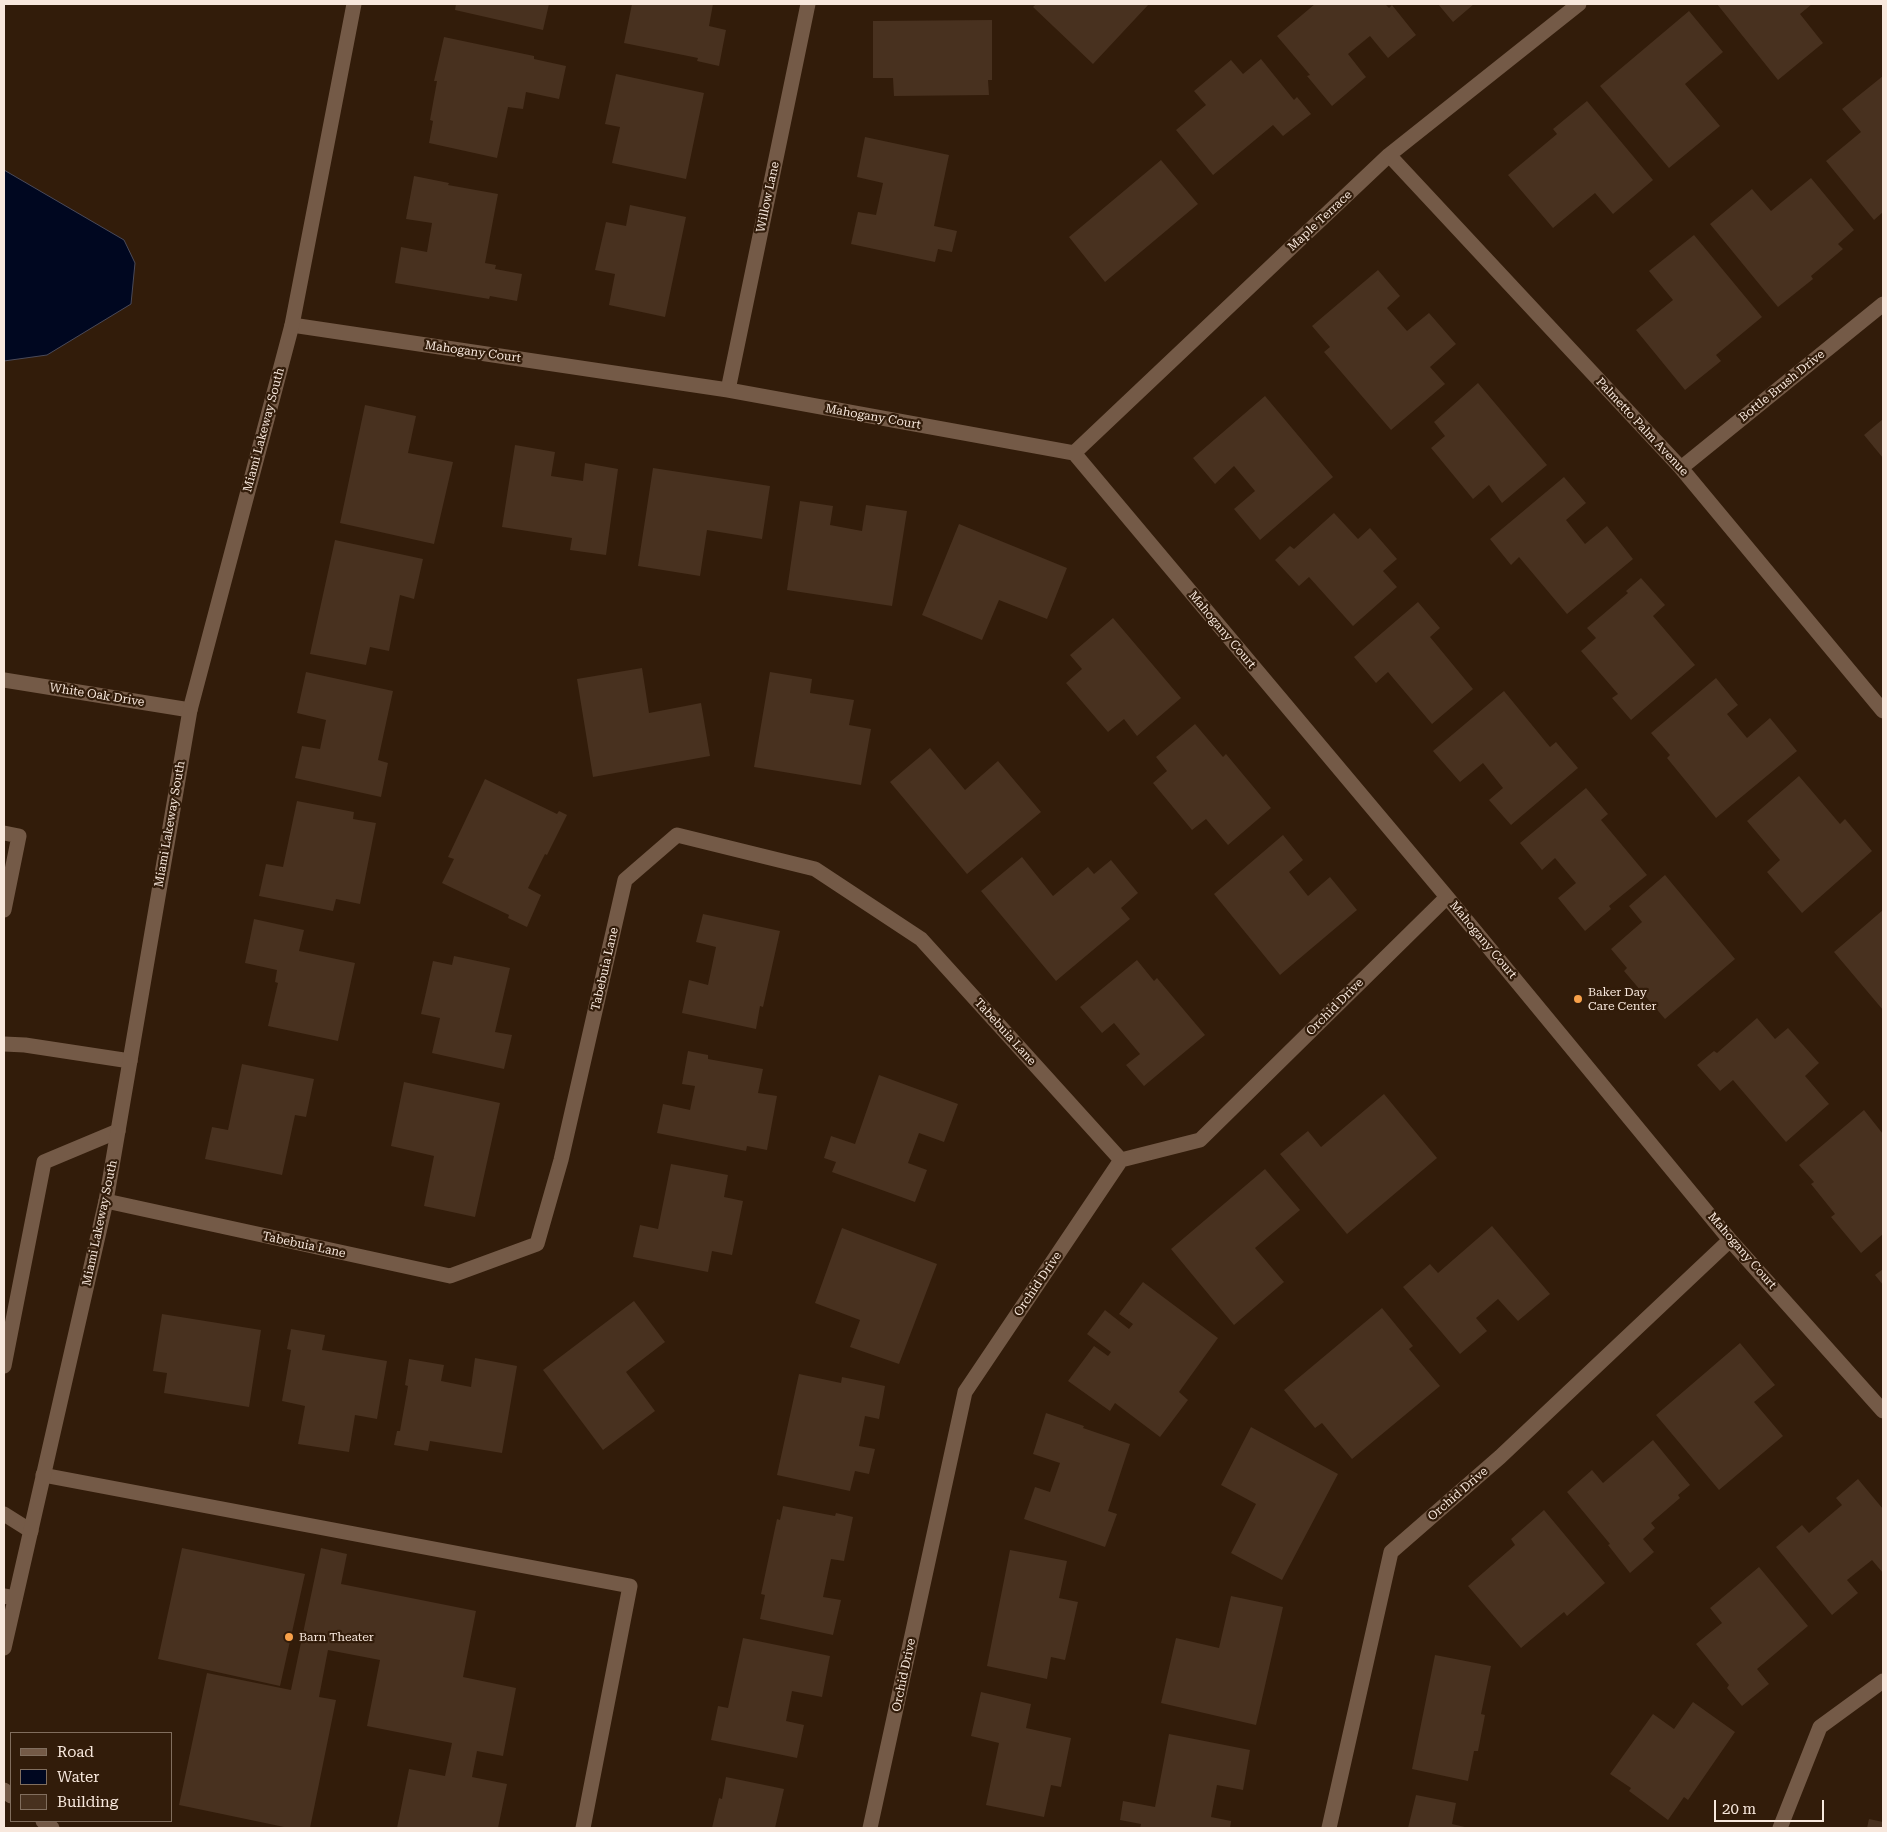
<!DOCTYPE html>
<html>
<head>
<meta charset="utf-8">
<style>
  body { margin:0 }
  #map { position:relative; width:1887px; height:1832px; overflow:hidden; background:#321c0a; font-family:"Roboto Serif",serif }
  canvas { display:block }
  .frame { position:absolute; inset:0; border:5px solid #f8e8dd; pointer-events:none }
  .legend { position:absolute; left:10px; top:1732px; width:162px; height:90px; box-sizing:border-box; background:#321c0a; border:1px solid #816e5e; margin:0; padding:6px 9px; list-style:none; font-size:15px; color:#f8e8dd }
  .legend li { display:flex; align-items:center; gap:10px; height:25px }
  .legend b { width:25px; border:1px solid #816e5e }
  .scale { position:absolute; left:1714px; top:1800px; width:110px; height:22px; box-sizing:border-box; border:2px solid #f8e8dd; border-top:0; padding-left:6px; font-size:15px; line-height:18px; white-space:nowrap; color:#f8e8dd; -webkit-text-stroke:4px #321c0a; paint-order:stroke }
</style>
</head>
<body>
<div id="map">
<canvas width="1887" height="1832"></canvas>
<div class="frame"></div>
<ul class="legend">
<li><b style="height:6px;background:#745a47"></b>Road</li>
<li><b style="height:14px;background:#000720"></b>Water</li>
<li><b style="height:14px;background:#48311f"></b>Building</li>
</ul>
<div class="scale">20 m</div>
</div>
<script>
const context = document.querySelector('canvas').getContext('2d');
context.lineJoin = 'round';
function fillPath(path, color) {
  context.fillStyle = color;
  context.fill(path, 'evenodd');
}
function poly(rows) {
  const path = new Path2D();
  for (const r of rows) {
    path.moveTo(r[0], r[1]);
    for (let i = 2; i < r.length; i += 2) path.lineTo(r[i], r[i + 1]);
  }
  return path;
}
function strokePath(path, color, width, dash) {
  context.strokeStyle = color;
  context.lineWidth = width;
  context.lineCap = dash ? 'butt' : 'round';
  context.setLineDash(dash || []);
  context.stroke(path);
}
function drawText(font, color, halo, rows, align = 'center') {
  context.font = font + ' "Roboto Serif",serif';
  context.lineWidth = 4.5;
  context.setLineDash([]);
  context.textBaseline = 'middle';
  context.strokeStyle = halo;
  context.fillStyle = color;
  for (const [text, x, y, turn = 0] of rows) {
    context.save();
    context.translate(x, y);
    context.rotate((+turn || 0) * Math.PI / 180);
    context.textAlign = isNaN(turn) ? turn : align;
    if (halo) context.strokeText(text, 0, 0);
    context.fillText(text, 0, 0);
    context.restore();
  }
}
const water = poly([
  [4,170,124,240,135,263,131,304,47,355,4,361,4,170]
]);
fillPath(water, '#000720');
strokePath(water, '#4a4a59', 1);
fillPath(poly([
  [456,4,549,4,543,30,455,10],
  [632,4,713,4,709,26,726,30,719,66,697,61,698,58,624,43],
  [1036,4,1149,4,1093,64,1033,7],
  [1315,4,1385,4,1389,8,1392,5,1416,35,1388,58,1370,36,1348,54,1366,77,1332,106,1307,76,1310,75,1277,36],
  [1438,4,1474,4,1453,22],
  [1717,4,1812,4,1800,14,1823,43,1778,80],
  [1689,11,1723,52,1685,84,1720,126,1669,168,1600,86],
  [992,20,992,80,988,80,989,95,894,96,893,78,873,78,873,21],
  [444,37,534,56,534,59,566,66,559,99,526,92,523,109,508,107,497,158,429,143,433,121,430,120,437,81,434,81],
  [1261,59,1294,100,1297,97,1311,114,1283,136,1273,125,1213,175,1176,130,1206,105,1194,91,1231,60,1243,74],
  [616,74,704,93,686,179,612,163,620,127,605,124],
  [1883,76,1883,212,1874,220,1826,161,1861,132,1842,109],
  [1587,101,1653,180,1613,214,1595,193,1553,228,1508,175,1557,134,1553,129],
  [865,137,949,155,934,226,957,231,952,252,938,249,935,262,851,244,858,212,876,215,883,183,857,177],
  [1161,160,1198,204,1105,282,1069,237],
  [414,176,449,183,448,185,498,194,485,263,496,265,495,269,522,274,517,301,490,296,489,299,395,283,401,247,427,252,432,223,406,219],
  [1811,178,1854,230,1838,244,1843,249,1811,276,1813,279,1778,307,1710,224,1752,189,1771,211],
  [630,205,686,217,665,317,609,305,615,274,595,270,606,222,626,226],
  [1694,235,1762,317,1716,355,1721,361,1685,390,1636,330,1673,300,1649,271],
  [1378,270,1400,296,1387,308,1407,331,1429,313,1456,344,1430,367,1445,384,1391,430,1324,352,1330,347,1312,326],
  [1478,383,1547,465,1502,503,1489,485,1473,499,1431,448,1445,436,1434,422],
  [1265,396,1333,477,1260,540,1234,509,1255,491,1234,466,1215,484,1193,458],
  [365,405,416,416,408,453,453,462,434,544,340,523],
  [1883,419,1883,458,1864,435],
  [515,445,555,452,551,476,583,481,585,463,618,469,606,555,570,550,572,538,502,527],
  [653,468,770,486,762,539,707,530,700,576,638,566],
  [1564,477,1586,503,1566,520,1585,544,1607,526,1633,559,1567,614,1519,557,1511,565,1490,539],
  [800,501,833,506,830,525,862,531,866,505,907,511,892,606,787,590],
  [1334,513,1358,539,1370,528,1397,559,1383,571,1397,587,1353,626,1309,577,1299,586,1275,560,1290,546,1294,549],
  [959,524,1067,568,1047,619,999,600,982,640,922,615],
  [335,540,423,559,414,599,400,595,389,651,370,647,366,665,310,654],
  [1641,578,1665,605,1653,616,1695,665,1631,720,1612,698,1618,694,1581,651,1596,638,1587,628,1628,593,1626,591],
  [1418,602,1440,628,1430,637,1473,689,1432,724,1388,672,1376,683,1354,657],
  [1113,618,1181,698,1137,736,1124,719,1108,732,1066,683,1082,669,1070,655],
  [642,668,649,713,701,703,710,756,593,777,577,679],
  [306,672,393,691,378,760,388,763,381,797,295,778,302,746,320,749,326,720,297,713],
  [770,672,812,679,810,693,854,700,849,725,871,729,861,785,754,767],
  [1716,678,1738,705,1727,714,1747,738,1770,718,1797,751,1716,818,1667,758,1670,755,1651,733],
  [1504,691,1550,747,1556,742,1578,768,1511,825,1489,800,1503,788,1483,763,1460,782,1433,751],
  [1195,724,1223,757,1226,754,1271,808,1228,845,1206,819,1192,830,1153,783,1167,771,1156,757],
  [930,748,965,790,998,761,1041,812,967,874,890,782],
  [1799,776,1840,824,1845,819,1872,851,1802,913,1767,872,1780,860,1747,821],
  [485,779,557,814,559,811,567,815,547,855,545,854,528,888,541,895,527,927,508,918,509,915,442,883,454,859,448,857],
  [1586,788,1608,814,1601,820,1647,875,1609,906,1611,909,1585,931,1558,898,1576,883,1555,858,1542,870,1520,843],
  [297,801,354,812,353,819,376,823,360,904,336,899,333,911,259,896,266,864,283,867],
  [1283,835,1303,860,1289,872,1308,896,1330,877,1357,910,1280,975,1214,894],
  [1022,857,1053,896,1088,867,1094,874,1111,860,1138,893,1121,908,1130,919,1056,981,981,891],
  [1665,875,1735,959,1665,1019,1624,971,1627,968,1611,949,1642,922,1629,906],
  [1883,910,1883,1010,1834,952],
  [703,914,780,931,763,1007,760,1006,756,1029,682,1013,689,980,708,985,716,947,696,942],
  [254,919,304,930,299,951,355,963,338,1041,268,1026,278,983,275,982,277,970,245,963],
  [454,956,510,968,495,1032,512,1035,504,1069,432,1053,440,1018,421,1014,427,988,433,961,452,965],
  [1137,960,1154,981,1157,978,1205,1035,1144,1086,1126,1065,1140,1054,1114,1023,1102,1033,1080,1007],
  [1757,1018,1775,1039,1788,1028,1819,1063,1805,1076,1829,1104,1786,1142,1733,1080,1720,1091,1697,1065,1714,1051,1717,1053],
  [688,1051,708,1055,708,1059,763,1069,758,1093,777,1096,767,1150,747,1146,746,1151,657,1133,663,1104,690,1110,695,1086,682,1084],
  [242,1064,314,1079,306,1117,295,1115,282,1175,205,1159,212,1127,228,1130],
  [879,1075,958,1104,944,1142,919,1133,908,1163,927,1170,915,1202,832,1172,836,1162,824,1158,831,1136,855,1144],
  [404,1082,500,1103,475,1217,424,1206,434,1156,391,1146],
  [1384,1094,1437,1158,1347,1234,1280,1154,1308,1131,1321,1147],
  [1864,1110,1883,1134,1883,1234,1861,1253,1831,1217,1835,1214,1811,1184,1814,1182,1799,1165],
  [671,1164,728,1175,724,1197,743,1201,732,1255,712,1251,708,1272,633,1257,640,1225,658,1229],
  [1265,1169,1300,1210,1255,1248,1284,1282,1234,1325,1171,1249],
  [1492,1226,1550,1294,1518,1321,1498,1299,1476,1318,1487,1331,1460,1354,1403,1287,1430,1264,1438,1273],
  [842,1228,937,1264,899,1364,850,1347,860,1320,815,1303],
  [1883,1269,1883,1285,1875,1275],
  [1143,1282,1218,1338,1179,1392,1188,1400,1160,1437,1115,1403,1110,1411,1068,1381,1094,1346,1108,1356,1111,1352,1087,1334,1105,1310,1129,1329,1133,1324,1119,1314],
  [634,1301,665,1342,626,1372,655,1411,603,1450,543,1370],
  [1382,1308,1413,1346,1409,1349,1440,1386,1352,1459,1322,1423,1315,1428,1284,1390],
  [162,1314,261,1330,249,1407,164,1393,167,1373,153,1371],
  [291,1329,325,1335,322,1350,387,1361,377,1419,355,1415,349,1452,298,1444,305,1406,282,1401,291,1350,287,1349],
  [1740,1343,1775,1385,1754,1402,1783,1436,1719,1490,1656,1415],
  [475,1358,517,1366,502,1453,430,1441,428,1451,394,1445,397,1431,400,1431,408,1386,405,1385,409,1359,444,1365,441,1381,471,1387],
  [799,1374,841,1383,842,1377,885,1386,879,1419,865,1416,859,1446,875,1449,869,1474,855,1471,850,1491,777,1475],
  [1046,1413,1084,1426,1083,1428,1130,1444,1108,1511,1117,1514,1105,1547,1024,1519,1035,1487,1050,1492,1060,1463,1033,1454],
  [1251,1427,1338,1474,1282,1580,1231,1553,1256,1504,1221,1485],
  [1653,1440,1690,1485,1678,1495,1680,1498,1651,1523,1655,1528,1643,1539,1654,1552,1630,1573,1608,1545,1610,1544,1567,1492,1592,1470,1603,1483],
  [1858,1479,1883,1509,1883,1573,1872,1560,1847,1580,1858,1593,1832,1615,1776,1547,1802,1525,1809,1533,1842,1505,1836,1498],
  [783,1506,835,1516,836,1513,853,1517,844,1561,831,1559,823,1597,841,1600,833,1635,760,1619,765,1595,761,1594,777,1519,780,1520],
  [1544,1510,1605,1583,1567,1616,1564,1612,1521,1648,1468,1586,1515,1545,1511,1539],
  [182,1548,305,1574,280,1686,158,1659],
  [321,1548,347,1554,341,1584,476,1611,463,1677,516,1688,503,1756,477,1751,472,1777,507,1784,498,1828,397,1828,409,1769,445,1776,452,1743,367,1726,380,1660,328,1650,319,1697,336,1700,310,1828,289,1828,179,1805,207,1673,291,1690],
  [1010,1550,1067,1561,1059,1598,1078,1602,1065,1660,1051,1657,1047,1679,987,1666],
  [1759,1567,1808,1626,1757,1669,1769,1684,1742,1706,1727,1688,1729,1685,1696,1644,1722,1623,1710,1608],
  [1231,1596,1283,1607,1256,1725,1161,1703,1176,1638,1219,1648],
  [743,1638,830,1656,822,1697,792,1691,786,1721,804,1725,797,1758,711,1740,718,1706,728,1708],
  [1435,1655,1491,1666,1481,1714,1485,1715,1478,1751,1474,1751,1468,1781,1412,1769],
  [981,1692,1031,1704,1026,1728,1071,1738,1061,1787,1051,1785,1044,1817,986,1805,999,1743,971,1736],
  [1693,1702,1735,1732,1688,1800,1684,1797,1668,1820,1629,1791,1631,1788,1610,1774,1653,1714,1674,1729],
  [1169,1734,1250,1750,1243,1790,1217,1785,1211,1817,1231,1821,1230,1828,1140,1828,1141,1824,1120,1820,1123,1801,1155,1807],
  [726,1777,784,1789,775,1828,712,1828,719,1798,722,1799],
  [1416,1795,1456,1803,1452,1824,1469,1828,1408,1828],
  [1869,1819,1883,1822,1883,1828,1867,1828]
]), '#48311f');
strokePath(poly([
  [4,833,19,836,4,910],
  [4,1044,25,1045,130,1061],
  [4,1366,44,1162,118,1131],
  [43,1475,630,1586,583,1828],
  [4,1514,31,1531],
  [4,1596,15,1598],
  [4,1790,11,1796],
  [43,1821,52,1828]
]), '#745a47', 15);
strokePath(poly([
  [1389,155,1681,468,1883,711],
  [292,325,728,390,1074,453,1447,897,1730,1240,1883,1411],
  [728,390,808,4],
  [1074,453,1389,155,1579,4],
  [1681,468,1883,304],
  [4,680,190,710],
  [106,1201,450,1276,537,1244,561,1160,625,880,677,835,815,869,921,939,1121,1160],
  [870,1828,965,1392,1121,1160,1200,1140,1447,897],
  [1329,1828,1391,1552,1500,1457,1730,1240],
  [1780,1828,1820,1727,1883,1681]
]), '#745a47', 15);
strokePath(poly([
  [4,1648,106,1201,190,710,292,325,354,4]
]), '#745a47', 15);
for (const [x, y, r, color] of [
  [1578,999,5,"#f8a14a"],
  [289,1637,5,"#f8a14a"]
]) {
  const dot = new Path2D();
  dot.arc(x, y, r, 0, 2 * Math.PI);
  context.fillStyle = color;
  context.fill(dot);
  strokePath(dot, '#321c0a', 2);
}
drawText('12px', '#f8e8dd', '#321c0a', [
  ["Willow Lane",768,197,-78],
  ["Maple Terrace",1320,221,-43],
  ["Mahogany Court",473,352,8],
  ["Bottle Brush Drive",1782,386,-39],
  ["Mahogany Court",873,417,10],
  ["Palmetto Palm Avenue",1642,427,47],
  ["Miami Lakeway South",264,430,-75],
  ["Mahogany Court",1222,630,50],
  ["White Oak Drive",97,695,9],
  ["Miami Lakeway South",170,824,-80],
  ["Mahogany Court",1483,940,50],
  ["Tabebuia Lane",605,969,-77],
  ["Orchid Drive",1335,1007,-45],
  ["Tabebuia Lane",1005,1032,48],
  ["Miami Lakeway South",100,1223,-78],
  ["Tabebuia Lane",304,1245,12],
  ["Mahogany Court",1742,1251,49],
  ["Orchid Drive",1038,1284,-56],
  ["Orchid Drive",1458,1494,-41],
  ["Orchid Drive",904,1675,-78]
]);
drawText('12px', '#f8e8dd', '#321c0a', [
  ["Baker Day",1588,992],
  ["Care Center",1588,1006],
  ["Barn Theater",299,1637]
], 'left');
</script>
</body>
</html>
